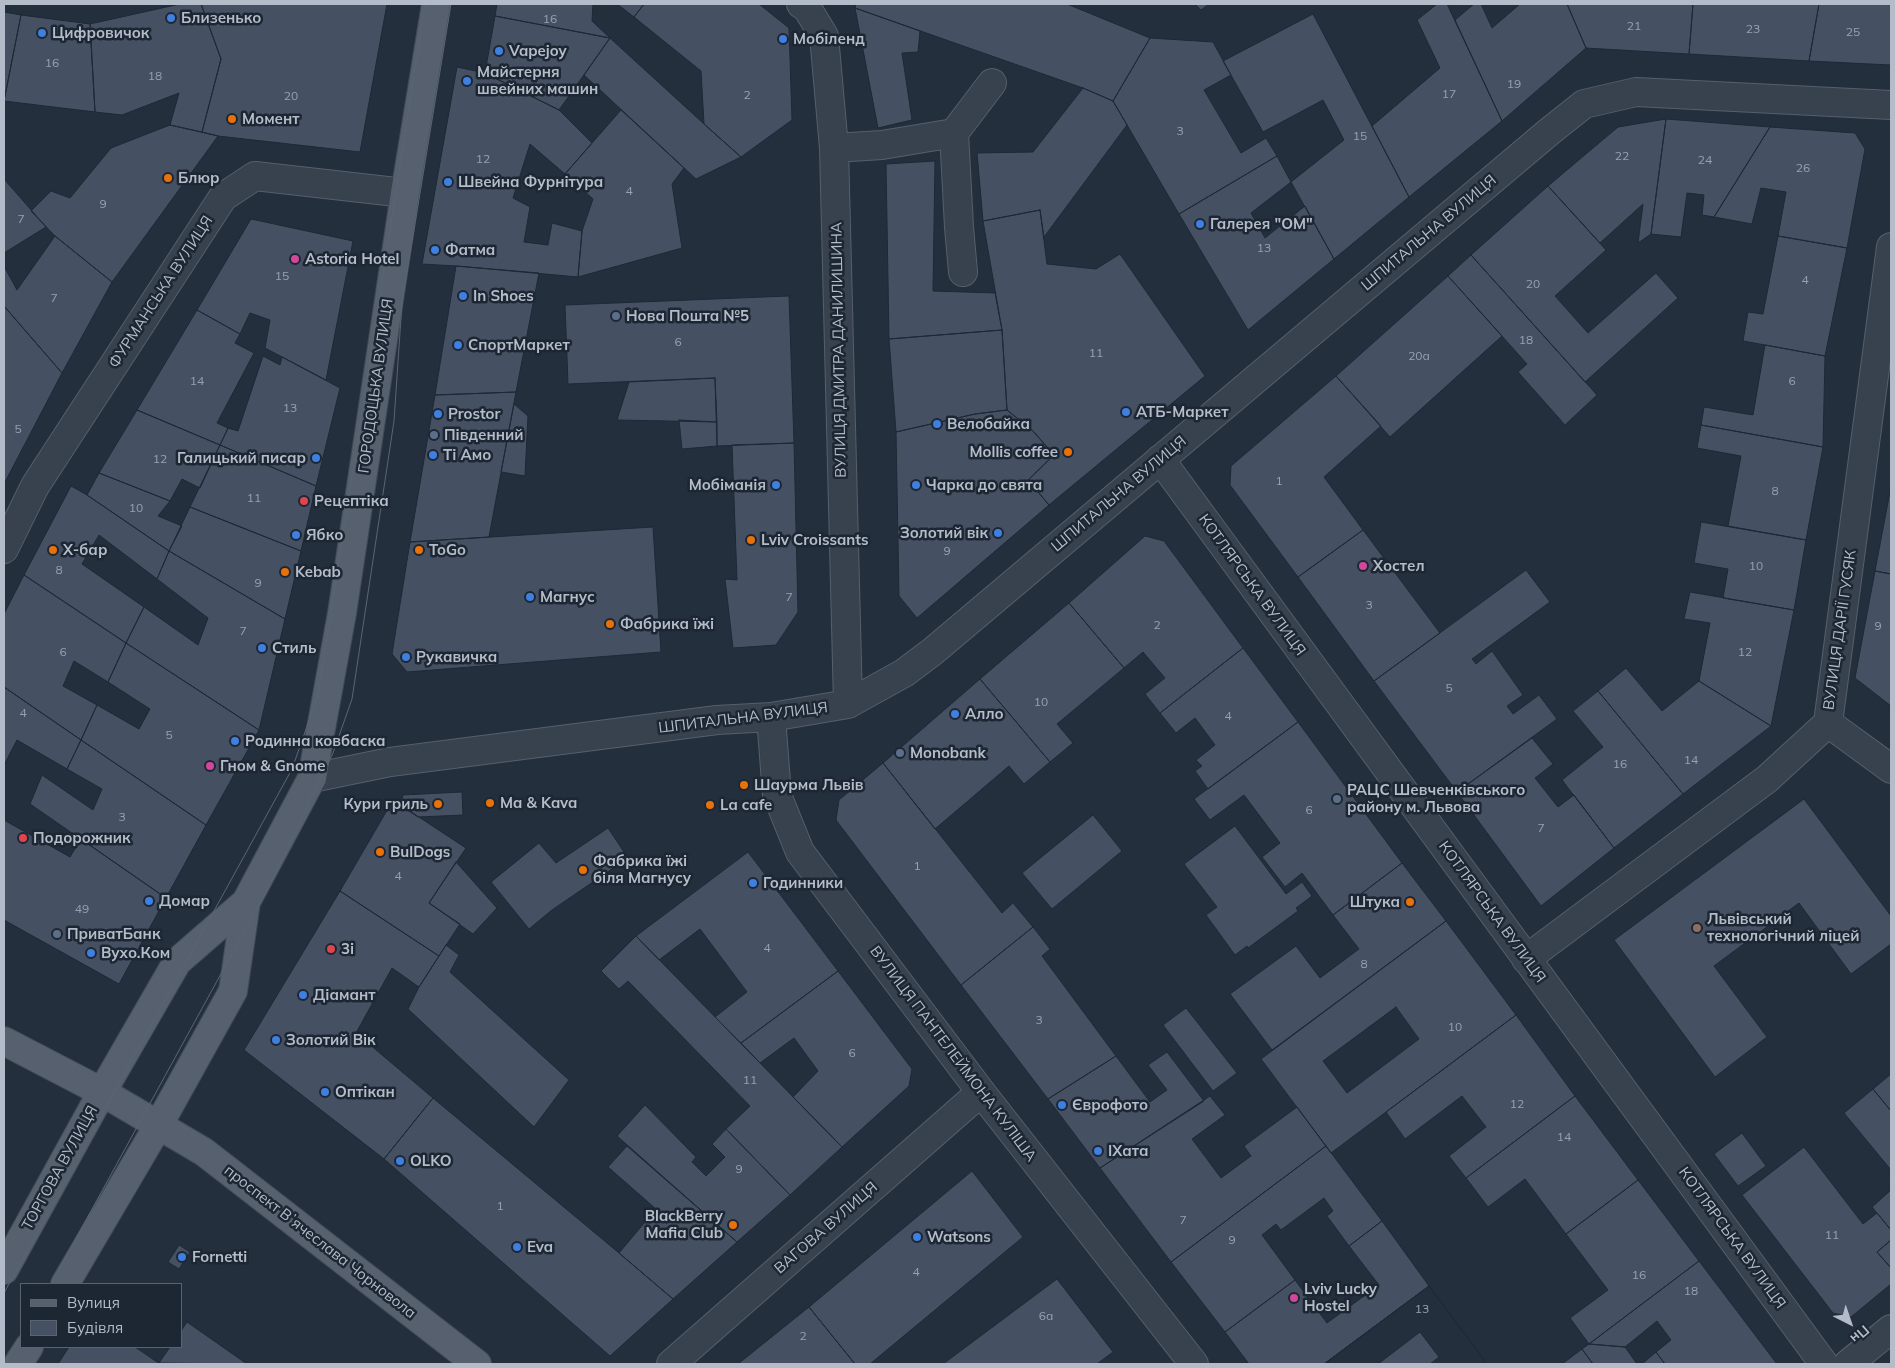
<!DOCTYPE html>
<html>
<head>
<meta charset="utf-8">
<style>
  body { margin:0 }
  #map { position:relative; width:1895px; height:1368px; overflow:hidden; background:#242f3e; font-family:Mulish,sans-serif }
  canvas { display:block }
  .frame { position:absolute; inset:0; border:5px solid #b4bcc9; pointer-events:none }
  .legend { position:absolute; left:20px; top:1283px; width:162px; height:65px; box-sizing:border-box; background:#1d2633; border:1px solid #59626f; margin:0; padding:6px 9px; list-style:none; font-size:15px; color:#b4bcc9 }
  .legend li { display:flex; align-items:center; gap:10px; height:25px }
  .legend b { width:25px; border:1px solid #59626f }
  .north { position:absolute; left:1825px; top:1298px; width:50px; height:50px; -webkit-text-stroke:4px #1d2633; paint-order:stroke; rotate:139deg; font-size:14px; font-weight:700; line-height:20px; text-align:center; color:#b4bcc9 }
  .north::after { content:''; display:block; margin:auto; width:18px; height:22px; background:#b4bcc9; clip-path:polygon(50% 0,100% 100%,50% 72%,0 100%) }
</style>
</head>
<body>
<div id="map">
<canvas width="1895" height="1368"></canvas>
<div class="frame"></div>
<ul class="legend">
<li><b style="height:6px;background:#56606e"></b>Вулиця</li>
<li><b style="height:14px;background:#455162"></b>Будівля</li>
</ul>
<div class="north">Пн</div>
</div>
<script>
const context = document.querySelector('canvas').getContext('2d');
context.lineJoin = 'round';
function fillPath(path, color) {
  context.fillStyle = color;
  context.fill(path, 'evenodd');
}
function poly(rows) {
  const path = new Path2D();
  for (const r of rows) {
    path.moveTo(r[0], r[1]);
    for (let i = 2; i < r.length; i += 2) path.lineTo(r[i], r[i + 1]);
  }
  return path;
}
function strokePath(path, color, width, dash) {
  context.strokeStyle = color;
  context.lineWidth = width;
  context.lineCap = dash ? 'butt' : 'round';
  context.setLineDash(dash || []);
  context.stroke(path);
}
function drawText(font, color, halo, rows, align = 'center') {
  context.font = font + ' Mulish,sans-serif';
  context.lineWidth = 5;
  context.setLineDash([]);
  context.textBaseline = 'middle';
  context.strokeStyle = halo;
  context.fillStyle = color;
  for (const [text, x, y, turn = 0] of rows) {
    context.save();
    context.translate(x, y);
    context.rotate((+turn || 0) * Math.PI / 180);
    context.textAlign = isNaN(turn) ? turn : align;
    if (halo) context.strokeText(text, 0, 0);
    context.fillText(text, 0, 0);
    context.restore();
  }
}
const building = poly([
  [180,4,201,4,221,59,202,132,170,125,179,93,122,115,95,112,90,24,180,4],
  [201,4,387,4,360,152,218,136,202,132,221,59,201,4],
  [497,4,593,4,592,21,610,38,495,16,497,4],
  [617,4,644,4,634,17,617,4],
  [644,4,759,4,789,28,792,120,741,157,704,124,701,71,634,17,644,4],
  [856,4,1067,4,1150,38,1113,101,1083,88,855,8,856,4],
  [1195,4,1209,4,1201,10,1195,4],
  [1437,4,1447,4,1502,121,1409,197,1372,126,1440,68,1417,20,1437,4],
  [1474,4,1481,4,1492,28,1520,4,1567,4,1586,48,1502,121,1455,20,1474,4],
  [1567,4,1693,4,1689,54,1586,48,1567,4],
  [1693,4,1819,4,1809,61,1689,54,1693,4],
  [1819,4,1891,4,1891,65,1809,61,1819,4],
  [855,8,920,31,918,52,902,53,912,120,878,128,855,8],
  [4,12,21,15,4,101,4,12],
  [1313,14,1409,197,1334,259,1291,182,1344,140,1323,100,1263,132,1223,61,1313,14],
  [21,15,90,24,95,112,4,101,21,15],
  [495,16,610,38,559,110,485,73,495,16],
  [610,38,704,124,741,157,696,179,584,75,610,38],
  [1150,38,1213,42,1231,75,1204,90,1241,153,1266,138,1277,156,1179,214,1113,101,1150,38],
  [457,67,485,73,559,110,592,143,565,174,530,144,513,198,530,207,524,242,548,245,552,223,582,231,578,277,456,266,422,264,457,67],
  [1083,88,1113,101,1127,125,1044,237,1040,210,983,221,977,153,1033,152,1083,88],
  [621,110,684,168,672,184,682,248,578,277,582,231,593,199,565,174,621,110],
  [1666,119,1770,127,1714,217,1702,215,1704,195,1687,193,1681,237,1651,234,1666,119],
  [1666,119,1651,234,1638,243,1643,204,1600,243,1548,186,1618,127,1666,119],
  [170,125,218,136,112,282,55,236,31,211,51,191,70,198,111,148,170,125],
  [1770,127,1855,133,1865,149,1847,248,1778,236,1786,192,1761,188,1752,224,1714,217,1770,127],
  [1277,156,1291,182,1251,213,1265,238,1305,206,1334,259,1248,330,1179,214,1277,156],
  [935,161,933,291,995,293,1002,330,889,339,886,164,935,161],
  [4,179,46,227,4,253,4,179],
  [1548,186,1606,250,1555,296,1588,333,1656,273,1678,298,1585,382,1471,255,1548,186],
  [1040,210,1047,264,1096,269,1120,254,1205,376,1049,505,1028,480,1054,455,1033,431,1007,410,1002,330,983,221,1040,210],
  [251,219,353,241,326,380,265,348,270,320,250,313,240,334,197,310,251,219],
  [55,236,112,282,62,373,4,306,4,266,17,290,55,236],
  [1778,236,1847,248,1825,356,1743,341,1748,312,1763,314,1778,236],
  [1471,255,1597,395,1565,425,1518,372,1527,364,1448,276,1471,255],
  [456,266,539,273,516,392,435,395,456,266],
  [1448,276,1502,336,1390,437,1336,376,1448,276],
  [789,296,794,443,717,446,715,378,568,384,565,305,789,296],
  [4,306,62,373,4,484,4,306],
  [197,310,240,334,235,343,254,353,217,423,228,428,220,445,137,410,197,310],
  [1002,330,1007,410,975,414,896,432,889,339,1002,330],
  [1765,345,1825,356,1823,447,1701,425,1704,407,1753,415,1765,345],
  [263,356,280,365,282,357,340,388,316,486,220,445,228,428,238,431,263,356],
  [1336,376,1381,426,1324,477,1363,530,1298,577,1230,485,1231,466,1336,376],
  [715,378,717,422,617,420,629,382,715,378],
  [516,392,489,537,410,542,435,395,516,392],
  [514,404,528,416,525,476,501,472,514,404],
  [137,410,220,445,200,488,182,479,170,501,99,473,137,410],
  [1007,410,1033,431,1054,455,1028,480,1049,505,917,618,899,596,896,432,975,414,1007,410],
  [679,420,717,422,717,446,682,449,679,420],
  [1701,425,1823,447,1806,540,1728,526,1741,456,1697,448,1701,425],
  [794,443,798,612,776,645,733,648,725,579,737,580,732,445,794,443],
  [220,445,316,486,301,551,190,507,220,445],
  [99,473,170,501,158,516,182,526,169,551,87,495,99,473],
  [71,486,87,495,169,551,157,579,99,535,82,564,144,607,126,643,24,575,71,486],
  [1891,486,1891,574,1875,571,1891,486],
  [190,507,301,551,285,619,169,551,190,507],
  [1701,522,1806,540,1794,610,1723,598,1728,569,1694,563,1701,522],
  [653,527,661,652,407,672,392,654,410,542,653,527],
  [1363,530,1440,633,1374,681,1298,577,1363,530],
  [1145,536,1164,541,1243,648,1160,713,1145,694,1165,678,1143,652,1124,668,1069,603,1145,536],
  [169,551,285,619,259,730,126,643,144,607,198,645,208,618,157,579,169,551],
  [1526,570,1550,602,1472,659,1476,664,1492,651,1523,695,1507,706,1513,714,1539,695,1557,719,1457,792,1374,681,1526,570],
  [1875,571,1891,574,1891,706,1855,678,1875,571],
  [24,575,126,643,108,682,74,661,63,686,97,705,81,740,4,687,4,614,24,575],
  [1690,592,1794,610,1771,726,1699,681,1710,623,1684,619,1690,592],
  [1069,603,1124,668,1057,724,1073,743,1050,762,980,679,1069,603],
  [126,643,259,730,206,825,81,740,97,705,139,729,150,709,108,682,126,643],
  [1243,648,1298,722,1208,789,1195,771,1202,766,1196,760,1215,745,1195,718,1176,733,1160,713,1243,648],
  [1626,668,1662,711,1699,681,1771,726,1683,794,1598,691,1626,668],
  [980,679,1050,762,1024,784,1009,766,935,829,883,763,980,679],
  [4,687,81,740,67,769,17,740,4,765,4,687],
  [1598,691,1683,794,1614,848,1562,780,1603,747,1573,711,1598,691],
  [1298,722,1402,863,1333,915,1302,873,1285,887,1262,857,1280,843,1244,795,1210,820,1194,799,1298,722],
  [1532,738,1553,764,1535,778,1558,807,1574,795,1614,848,1541,906,1457,792,1532,738],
  [81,740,206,825,166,898,30,804,42,775,93,810,102,789,67,769,81,740],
  [883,763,1002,913,1013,903,1033,927,961,985,836,820,839,800,883,763],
  [462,792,463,815,418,817,400,805,403,795,462,792],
  [1804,799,1891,916,1891,944,1851,974,1799,903,1714,966,1767,1037,1715,1077,1614,940,1804,799],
  [393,800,466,848,429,903,460,924,439,956,340,891,393,800],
  [1093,815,1122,851,1052,909,1022,873,1093,815],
  [4,820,70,857,81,839,166,898,119,984,4,920,4,820],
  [1235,826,1286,894,1302,882,1312,896,1296,908,1298,911,1248,948,1247,946,1235,955,1206,915,1217,907,1184,864,1235,826],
  [608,828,628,858,552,910,529,929,491,882,539,843,556,863,608,828],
  [748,852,838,971,741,1043,715,1017,747,992,700,929,659,960,636,936,748,852],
  [456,862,497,908,473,934,429,903,456,862],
  [1402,863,1446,921,1272,1050,1230,994,1296,946,1320,978,1359,949,1333,915,1402,863],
  [340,891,439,956,419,987,392,968,356,1033,433,1098,384,1159,244,1050,340,891],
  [1446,921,1516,1015,1331,1153,1261,1059,1446,921],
  [1396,1007,1419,1039,1347,1093,1323,1061,1396,1007],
  [1033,927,1050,949,1042,956,1116,1056,1048,1099,961,985,1033,927],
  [636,936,842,1147,790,1195,726,1129,750,1106,628,981,619,989,601,971,636,936],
  [446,945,459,955,450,972,569,1080,534,1127,408,1009,419,987,446,945],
  [838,971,912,1069,909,1086,842,1147,793,1097,818,1071,794,1038,760,1063,741,1043,838,971],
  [1186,1008,1237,1073,1213,1091,1163,1025,1186,1008],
  [1516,1015,1575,1096,1466,1178,1449,1156,1486,1127,1462,1096,1405,1139,1386,1112,1516,1015],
  [1167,1052,1204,1101,1100,1168,1048,1099,1116,1056,1150,1102,1167,1090,1148,1065,1167,1052],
  [1891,1074,1891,1111,1873,1089,1891,1074],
  [1873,1089,1891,1111,1891,1170,1844,1113,1873,1089],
  [1210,1096,1225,1115,1192,1139,1221,1178,1251,1156,1244,1146,1297,1107,1326,1146,1171,1262,1100,1168,1210,1096],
  [1575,1096,1638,1180,1566,1234,1525,1179,1488,1207,1466,1178,1575,1096],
  [433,1098,619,1253,673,1299,610,1356,384,1159,433,1098],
  [645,1105,696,1157,692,1162,706,1176,725,1157,712,1144,726,1129,790,1195,737,1242,617,1136,645,1105],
  [1742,1133,1766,1166,1738,1186,1714,1154,1742,1133],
  [627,1146,737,1242,673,1299,619,1253,656,1209,608,1167,627,1146],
  [1326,1146,1382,1221,1349,1246,1327,1216,1333,1211,1324,1198,1281,1230,1276,1224,1262,1235,1295,1280,1225,1332,1171,1262,1326,1146],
  [1804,1147,1863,1224,1877,1213,1891,1230,1891,1240,1877,1252,1891,1268,1891,1284,1851,1317,1833,1313,1742,1195,1804,1147],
  [972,1171,1023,1237,870,1364,855,1364,809,1307,972,1171],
  [1638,1180,1699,1261,1589,1344,1570,1318,1608,1290,1566,1234,1638,1180],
  [1891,1190,1891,1230,1872,1207,1891,1190],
  [1382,1221,1429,1286,1324,1364,1249,1364,1225,1332,1295,1280,1327,1323,1379,1285,1349,1246,1382,1221],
  [1891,1240,1891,1268,1877,1252,1891,1240],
  [179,1245,190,1252,179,1269,168,1262,179,1245],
  [1699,1261,1777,1364,1665,1364,1656,1352,1671,1340,1657,1321,1625,1347,1589,1344,1699,1261],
  [1057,1279,1113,1352,1097,1364,943,1364,1057,1279],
  [1429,1286,1485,1361,1481,1364,1430,1364,1439,1357,1420,1332,1378,1364,1324,1364,1429,1286],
  [1429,1286,1485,1361,1481,1364,1324,1364,1429,1286],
  [809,1307,855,1364,738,1364,809,1307],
  [187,1322,247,1364,159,1363,170,1347,181,1347,181,1331,187,1322],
  [1589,1344,1625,1347,1637,1364,1593,1364,1582,1349,1589,1344],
  [69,1347,135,1347,160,1364,58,1364,69,1347],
  [1582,1349,1593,1364,1562,1364,1582,1349],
  [1656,1352,1665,1364,1642,1364,1656,1352]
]);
fillPath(building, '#455162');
strokePath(building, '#1f2835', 1);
const minor = poly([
  [801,4,807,8,824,36,834,148,848,704],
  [954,133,959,227,963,272],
  [834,148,882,145,954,133,992,83],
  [1160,459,1824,1364],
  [4,549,35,486,223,197,255,176,405,193],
  [771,717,777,795,800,852,981,1092,1194,1364],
  [1828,723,1891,769],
  [312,778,390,762,717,720,771,717,848,704,904,673,932,652,1550,131,1584,104,1636,92,1891,105],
  [1526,959,1767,779,1828,723,1891,247],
  [671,1364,981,1092],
  [1848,1364,1891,1329]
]);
const major = poly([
  [4,1041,102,1092,204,1152,477,1364],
  [4,1270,102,1092,177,962,246,902,312,778,342,613,405,193,436,4],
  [65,1284,158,1126,233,991,246,902],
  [18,1364,29,1347]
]);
strokePath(minor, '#565f6c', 30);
strokePath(major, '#414a57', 30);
strokePath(minor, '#38414e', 28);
strokePath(major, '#56606e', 28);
strokePath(poly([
  [51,1284,268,888,333,753,352,699,394,421,402,303,451,4],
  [4,1293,292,769,318,695,425,4],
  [5,1364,21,1336]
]), '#5a6575', 1);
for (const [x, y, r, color] of [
  [171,18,5,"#3f7fe0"],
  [42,33,5,"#3f7fe0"],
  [783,39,5,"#3f7fe0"],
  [499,51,5,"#3f7fe0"],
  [467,81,5,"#3f7fe0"],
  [232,119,5,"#e8710a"],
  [168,178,5,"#e8710a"],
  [448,182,5,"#3f7fe0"],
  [1200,224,5,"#3f7fe0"],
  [435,250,5,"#3f7fe0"],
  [295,259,5,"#d1479c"],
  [463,296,5,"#3f7fe0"],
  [616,316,5,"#5c6f8a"],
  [458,345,5,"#3f7fe0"],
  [1126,412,5,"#3f7fe0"],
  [438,414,5,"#3f7fe0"],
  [937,424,5,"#3f7fe0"],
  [434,435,5,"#5c6f8a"],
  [1068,452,5,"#e8710a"],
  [433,455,5,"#3f7fe0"],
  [316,458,5,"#3f7fe0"],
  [776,485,5,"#3f7fe0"],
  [916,485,5,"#3f7fe0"],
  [304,501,5,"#e0444e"],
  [998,533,5,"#3f7fe0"],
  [296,535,5,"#3f7fe0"],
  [751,540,5,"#e8710a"],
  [53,550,5,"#e8710a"],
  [419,550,5,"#e8710a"],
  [1363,566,5,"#d1479c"],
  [285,572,5,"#e8710a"],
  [530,597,5,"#3f7fe0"],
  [610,624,5,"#e8710a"],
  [262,648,5,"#3f7fe0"],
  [406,657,5,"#3f7fe0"],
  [955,714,5,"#3f7fe0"],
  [235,741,5,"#3f7fe0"],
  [900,753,5,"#5c6f8a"],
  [210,766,5,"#d1479c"],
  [744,785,5,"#e8710a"],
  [1337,799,5,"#5c6f8a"],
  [490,803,5,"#e8710a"],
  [438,804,5,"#e8710a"],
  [710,805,5,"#e8710a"],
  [23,838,5,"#e0444e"],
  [380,852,5,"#e8710a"],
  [583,870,5,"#e8710a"],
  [753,883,5,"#3f7fe0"],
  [149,901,5,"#3f7fe0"],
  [1410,902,5,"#e8710a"],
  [1697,928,5,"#8d6e63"],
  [57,934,5,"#5c6f8a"],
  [331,949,5,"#e0444e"],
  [91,953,5,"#3f7fe0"],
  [303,995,5,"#3f7fe0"],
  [276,1040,5,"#3f7fe0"],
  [325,1092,5,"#3f7fe0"],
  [1062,1105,5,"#3f7fe0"],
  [1098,1151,5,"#3f7fe0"],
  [400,1161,5,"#3f7fe0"],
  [733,1225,5,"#e8710a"],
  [917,1237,5,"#3f7fe0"],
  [517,1247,5,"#3f7fe0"],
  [182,1257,5,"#3f7fe0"],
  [1294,1298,5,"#d1479c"]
]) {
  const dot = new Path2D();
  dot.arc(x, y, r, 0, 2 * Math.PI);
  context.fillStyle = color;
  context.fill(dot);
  strokePath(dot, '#1d2633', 2);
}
drawText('12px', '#98a1af', null, [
  ["16",550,19],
  ["21",1634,26],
  ["23",1753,29],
  ["25",1853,32],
  ["16",52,63],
  ["18",155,76],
  ["19",1514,84],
  ["17",1449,94],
  ["2",747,95],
  ["20",291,96],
  ["3",1180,131],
  ["15",1360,136],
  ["22",1622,156],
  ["12",483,159],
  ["24",1705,160],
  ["26",1803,168],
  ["4",629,191],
  ["9",103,204],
  ["7",21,219],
  ["13",1264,248],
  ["15",282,276],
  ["4",1805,280],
  ["20",1533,284],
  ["7",54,298],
  ["18",1526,340],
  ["6",678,342],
  ["11",1096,353],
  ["20а",1419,356],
  ["14",197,381],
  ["6",1792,381],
  ["13",290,408],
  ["5",18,429],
  ["12",160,459],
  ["1",1279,481],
  ["8",1775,491],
  ["11",254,498],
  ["10",136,508],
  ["9",947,551],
  ["10",1756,566],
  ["8",59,570],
  ["9",258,583],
  ["7",789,597],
  ["3",1369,605],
  ["2",1157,625],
  ["9",1878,626],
  ["7",243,631],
  ["6",63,652],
  ["12",1745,652],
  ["5",1449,688],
  ["10",1041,702],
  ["4",23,713],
  ["4",1228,716],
  ["5",169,735],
  ["14",1691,760],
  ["16",1620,764],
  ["6",1309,810],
  ["3",122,817],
  ["7",1541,828],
  ["1",917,866],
  ["4",398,876],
  ["49",82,909],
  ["4",767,948],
  ["8",1364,964],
  ["3",1039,1020],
  ["10",1455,1027],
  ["6",852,1053],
  ["11",750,1080],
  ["12",1517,1104],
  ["14",1564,1137],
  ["9",739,1169],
  ["1",500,1206],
  ["7",1183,1220],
  ["11",1832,1235],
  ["9",1232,1240],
  ["4",916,1272],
  ["16",1639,1275],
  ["18",1691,1291],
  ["13",1422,1309],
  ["6а",1046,1316],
  ["2",803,1336]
]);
drawText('bold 15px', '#b4bcc9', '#1d2633', [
  ["Близенько",181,18],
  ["Цифровичок",52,33],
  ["Мобіленд",793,39],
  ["Vapejoy",509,51],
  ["Майстерня",477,72],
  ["швейних машин",477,89],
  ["Момент",242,119],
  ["Блюр",178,178],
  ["Швейна Фурнітура",458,182],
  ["Галерея \"ОМ\"",1210,224],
  ["Фатма",445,250],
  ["Astoria Hotel",305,259],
  ["In Shoes",473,296],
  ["Нова Пошта №5",626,316],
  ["СпортМаркет",468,345],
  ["АТБ-Маркет",1136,412],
  ["Prostor",448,414],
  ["Велобайка",947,424],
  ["Південний",444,435],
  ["Mollis coffee",1058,452,"right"],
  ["Ті Амо",443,455],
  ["Галицький писар",306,458,"right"],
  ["Мобіманія",766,485,"right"],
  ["Чарка до свята",926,485],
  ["Рецептіка",314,501],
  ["Золотий вік",988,533,"right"],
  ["Ябко",306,535],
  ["Lviv Croissants",761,540],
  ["Х-бар",63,550],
  ["ToGo",429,550],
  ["Хостел",1373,566],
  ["Kebab",295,572],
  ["Магнус",540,597],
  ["Фабрика їжі",620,624],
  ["Стиль",272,648],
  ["Рукавичка",416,657],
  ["Алло",965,714],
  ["Родинна ковбаска",245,741],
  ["Monobank",910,753],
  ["Гном & Gnome",220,766],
  ["Шаурма Львів",754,785],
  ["РАЦС Шевченківського",1347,790],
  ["району м. Львова",1347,807],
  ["Ma & Kava",500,803],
  ["Кури гриль",428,804,"right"],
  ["La cafe",720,805],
  ["Подорожник",33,838],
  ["BulDogs",390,852],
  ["Фабрика їжі",593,861],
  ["біля Магнусу",593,878],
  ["Годинники",763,883],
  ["Домар",159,901],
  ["Штука",1400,902,"right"],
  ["Львівський",1707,919],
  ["технологічний ліцей",1707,936],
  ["ПриватБанк",67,934],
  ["3і",341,949],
  ["Вухо.Ком",101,953],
  ["Діамант",313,995],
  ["Золотий Вік",286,1040],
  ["Оптікан",335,1092],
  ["Єврофото",1072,1105],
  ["ІХата",1108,1151],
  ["OLKO",410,1161],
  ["BlackBerry",723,1216,"right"],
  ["Mafia Club",723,1233,"right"],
  ["Watsons",927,1237],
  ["Eva",527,1247],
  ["Fornetti",192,1257],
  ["Lviv Lucky",1304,1289],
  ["Hostel",1304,1306]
], 'left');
drawText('15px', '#b4bcc9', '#1d2633', [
  ["ШПИТАЛЬНА ВУЛИЦЯ",1429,233,-40],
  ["ФУРМАНСЬКА ВУЛИЦЯ",161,292,-57],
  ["ВУЛИЦЯ ДМИТРА ДАНИЛИШИНА",839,350,-91],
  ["ГОРОДОЦЬКА ВУЛИЦЯ",376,386,-82],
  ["ШПИТАЛЬНА ВУЛИЦЯ",1119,494,-40],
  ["КОТЛЯРСЬКА ВУЛИЦЯ",1252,585,54],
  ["ВУЛИЦЯ ДАРІЇ ГУСЯК",1840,630,-82],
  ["ШПИТАЛЬНА ВУЛИЦЯ",743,718,-7],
  ["КОТЛЯРСЬКА ВУЛИЦЯ",1492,912,54],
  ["ВУЛИЦЯ ПАНТЕЛЕЙМОНА КУЛІША",953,1054,53],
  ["ТОРГОВА ВУЛИЦЯ",60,1168,-61],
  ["ВАГОВА ВУЛИЦЯ",826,1228,-41],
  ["КОТЛЯРСЬКА ВУЛИЦЯ",1732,1238,54],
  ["проспект Вʼячеслава Чорновола",320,1242,38]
]);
</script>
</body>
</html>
